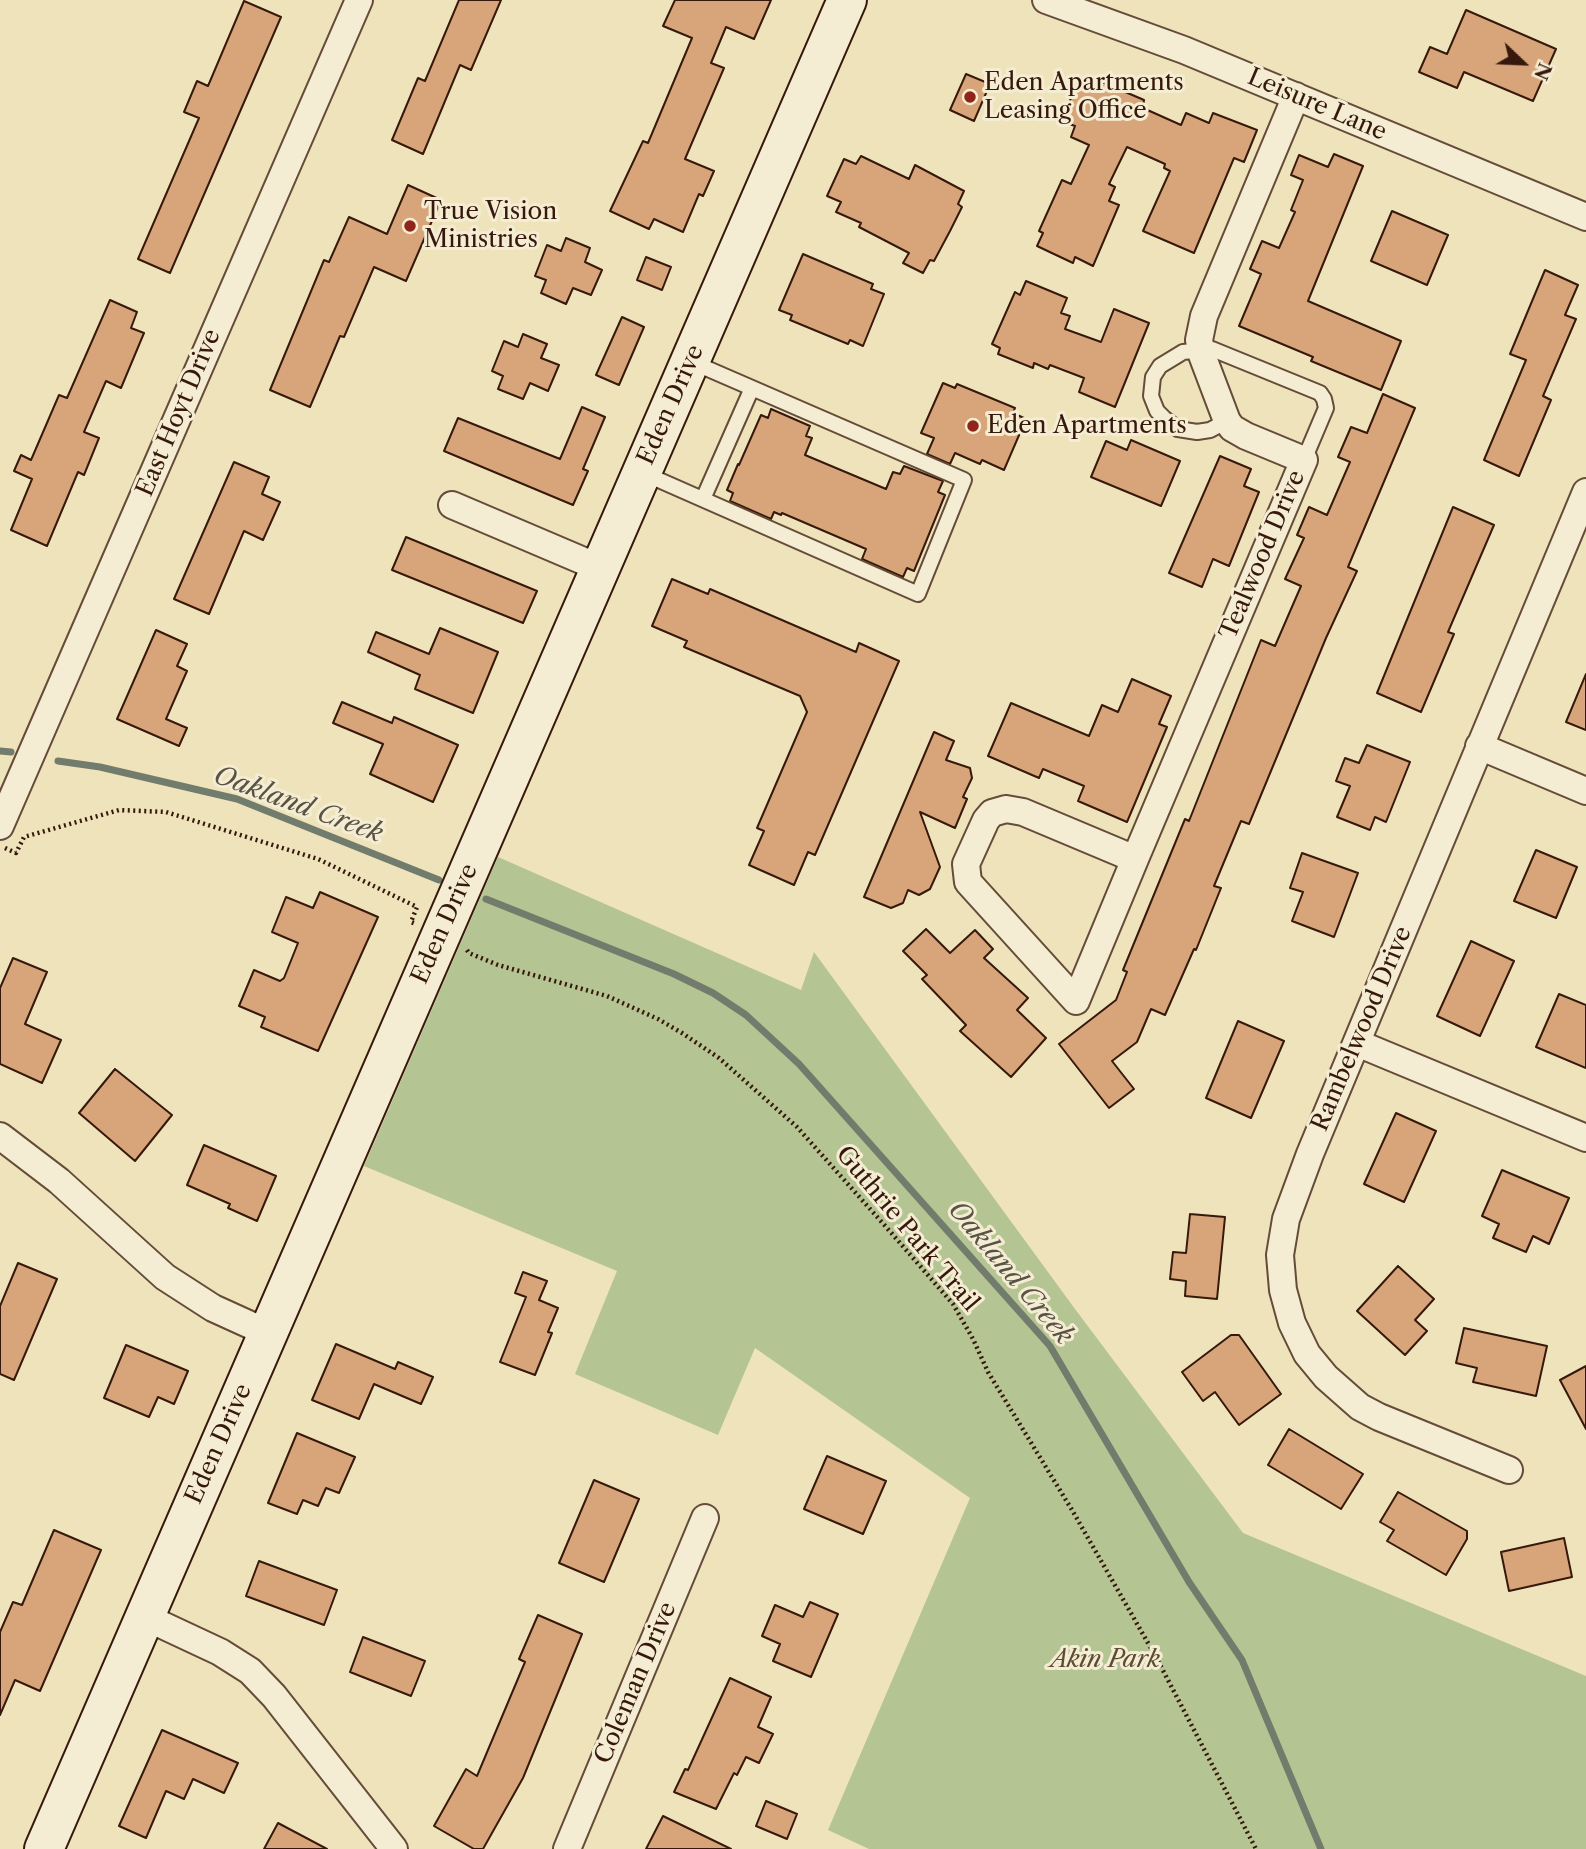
<!DOCTYPE html>
<html>
<head>
<meta charset="utf-8">
<style>
  body { margin:0 }
  #map { position:relative; width:1586px; height:1849px; overflow:hidden; background:#efe3bc; font-family:"Libre Caslon Text",serif }
  canvas { display:block }
  .north { position:absolute; left:1488px; top:28px; width:70px; height:70px; -webkit-text-stroke:5px #f5edd3; paint-order:stroke; rotate:113deg; font-size:19px; font-weight:700; line-height:28px; text-align:center; color:#36190c }
  .north::after { content:''; display:block; margin:auto; width:24px; height:32px; background:#36190c; clip-path:polygon(50% 0,100% 100%,50% 72%,0 100%) }
</style>
</head>
<body>
<div id="map">
<canvas width="1586" height="1849"></canvas>
<div class="north">N</div>
</div>
<script>
const context = document.querySelector('canvas').getContext('2d');
context.lineJoin = 'round';
function fillPath(path, color) {
  context.fillStyle = color;
  context.fill(path, 'evenodd');
}
function poly(rows) {
  const path = new Path2D();
  for (const r of rows) {
    path.moveTo(r[0], r[1]);
    for (let i = 2; i < r.length; i += 2) path.lineTo(r[i], r[i + 1]);
  }
  return path;
}
function strokePath(path, color, width, dash) {
  context.strokeStyle = color;
  context.lineWidth = width;
  context.lineCap = dash ? 'butt' : 'round';
  context.setLineDash(dash || []);
  context.stroke(path);
}
function drawText(font, color, halo, rows, align = 'center') {
  context.font = font + ' "Libre Caslon Text",serif';
  context.lineWidth = 6;
  context.setLineDash([]);
  context.textBaseline = 'middle';
  context.strokeStyle = halo;
  context.fillStyle = color;
  for (const [text, x, y, turn = 0] of rows) {
    context.save();
    context.translate(x, y);
    context.rotate((+turn || 0) * Math.PI / 180);
    context.textAlign = isNaN(turn) ? turn : align;
    if (halo) context.strokeText(text, 0, 0);
    context.fillText(text, 0, 0);
    context.restore();
  }
}
fillPath(poly([
  [498,857,801,990,814,952,1075,1309,1243,1533,1586,1676,1586,1849,869,1849,828,1830,970,1498,755,1348,718,1435,575,1374,617,1271,364,1166]
]), '#b5c493');
strokePath(poly([
  [0,751,11,752],
  [58,761,100,767,237,799,439,880],
  [486,899,674,974,713,993,746,1015,799,1064,1050,1346,1189,1582,1242,1660,1321,1849]
]), '#727c6d', 7);
const building = poly([
  [459,0,501,0,471,70,460,65,423,154,392,140,418,78,425,81,459,0],
  [675,0,771,0,754,39,726,27,711,63,724,68,685,159,714,171,703,196,699,194,683,232,654,219,649,229,610,211,643,141,648,143,692,38,663,26,675,0],
  [244,1,281,17,170,273,138,259,199,118,184,112,197,81,208,86,244,1],
  [1466,10,1556,49,1533,101,1464,72,1457,88,1419,72,1430,47,1447,54,1466,10],
  [966,74,990,84,974,121,950,110,966,74],
  [1095,79,1144,100,1143,108,1181,125,1186,113,1209,123,1213,113,1257,130,1244,162,1234,158,1194,253,1143,231,1170,171,1164,168,1165,164,1127,147,1109,184,1115,187,1109,201,1119,205,1093,266,1075,257,1073,263,1037,246,1043,233,1039,231,1062,180,1071,184,1089,145,1071,137,1075,126,1061,121,1078,82,1091,88,1095,79],
  [1334,154,1363,166,1308,301,1401,341,1381,390,1311,361,1313,357,1239,326,1261,274,1250,269,1262,241,1279,248,1295,212,1291,210,1303,180,1291,175,1299,155,1328,167,1334,154],
  [861,156,909,179,915,165,964,191,958,204,962,207,950,231,934,261,930,260,923,273,903,263,909,253,859,227,861,223,836,212,841,202,827,196,844,159,856,164,861,156],
  [408,185,441,200,406,281,374,267,344,337,340,336,310,407,270,390,324,260,329,262,349,217,387,234,408,185],
  [1392,211,1448,235,1427,285,1371,261,1392,211],
  [566,238,590,248,585,262,602,270,591,295,573,288,566,304,541,293,546,280,535,276,547,245,561,251,566,238],
  [803,254,873,284,871,289,884,294,863,346,850,340,848,344,790,320,792,315,779,310,803,254],
  [646,257,671,267,662,290,637,280,646,257],
  [1545,270,1578,285,1565,315,1576,319,1543,396,1551,400,1519,476,1484,460,1526,360,1510,354,1545,270],
  [1026,281,1067,298,1061,313,1070,316,1065,329,1101,342,1114,309,1149,323,1115,407,1079,392,1084,378,1050,365,1048,369,1034,363,1033,368,998,354,1000,348,992,344,1015,292,1020,295,1026,281],
  [110,300,137,312,131,328,144,333,121,388,106,381,84,432,99,438,84,475,78,472,47,546,11,530,32,479,14,471,21,455,31,460,59,395,67,398,110,300],
  [622,317,644,327,619,385,596,375,622,317],
  [523,334,547,344,541,358,559,365,548,391,530,383,523,399,498,389,503,376,492,371,504,341,518,347,523,334],
  [943,383,955,388,957,384,1015,408,1013,413,1026,419,1004,470,982,460,980,464,955,453,950,464,927,454,934,438,921,433,943,383],
  [1383,394,1415,408,1348,567,1357,571,1326,638,1249,824,1241,821,1214,886,1221,888,1196,950,1194,949,1165,1015,1151,1009,1137,1042,1112,1061,1134,1089,1109,1108,1059,1044,1116,1000,1127,972,1123,970,1185,819,1189,821,1261,640,1275,646,1301,586,1285,579,1304,538,1297,535,1309,507,1327,515,1350,462,1338,457,1351,427,1367,433,1383,394],
  [582,407,605,417,583,469,588,471,573,505,444,451,458,418,560,459,582,407],
  [771,409,810,426,806,436,812,438,805,455,886,489,893,472,900,474,904,466,943,481,938,492,945,495,914,571,907,568,903,577,862,559,866,549,782,513,781,515,774,512,771,519,730,501,733,493,727,490,738,464,739,465,761,415,768,418,771,409],
  [1131,440,1180,461,1161,506,1091,477,1106,441,1127,450,1131,440],
  [1220,456,1251,469,1244,486,1259,492,1229,566,1213,559,1202,587,1169,573,1220,456],
  [234,462,269,477,262,494,280,502,263,540,244,531,209,614,174,599,234,462],
  [1453,507,1494,525,1448,632,1454,634,1421,712,1377,693,1453,507],
  [406,537,537,591,523,623,392,570,406,537],
  [672,579,708,594,710,589,856,652,859,643,899,661,815,855,808,852,794,885,749,865,764,831,757,828,807,712,800,696,684,647,687,641,652,626,672,579],
  [440,628,498,652,473,713,415,689,420,675,368,652,376,632,429,654,440,628],
  [156,630,187,644,177,666,187,671,166,719,187,728,179,746,117,719,156,630],
  [1586,674,1586,730,1566,722,1586,674],
  [1132,679,1171,696,1159,724,1167,727,1127,822,1078,801,1084,786,1043,769,1039,778,988,756,1011,703,1089,736,1102,705,1118,712,1132,679],
  [342,702,392,723,394,717,458,745,433,802,370,774,383,744,333,723,342,702],
  [934,732,954,741,946,760,970,768,972,778,963,797,967,799,955,828,920,812,940,867,930,889,919,895,908,890,903,903,891,908,864,897,934,732],
  [1367,745,1410,762,1386,822,1375,817,1370,830,1337,817,1350,786,1336,781,1345,758,1359,763,1367,745],
  [1536,850,1577,867,1556,918,1514,901,1536,850],
  [1302,853,1358,873,1334,937,1292,921,1303,892,1290,888,1302,853],
  [320,892,378,917,318,1051,261,1027,265,1017,239,1006,254,970,280,981,284,978,298,943,272,932,286,897,313,908,320,892],
  [926,929,950,953,975,930,993,949,984,958,1028,998,1017,1010,1046,1038,1011,1077,960,1031,966,1025,922,979,927,975,903,951,926,929],
  [1471,941,1514,961,1480,1036,1437,1016,1471,941],
  [13,958,47,972,25,1024,61,1040,42,1083,0,1064,0,988,13,958],
  [1559,994,1586,1005,1586,1068,1536,1047,1559,994],
  [1238,1021,1284,1041,1251,1118,1206,1098,1238,1021],
  [115,1069,172,1115,135,1161,79,1113,115,1069],
  [1396,1113,1436,1131,1404,1202,1364,1184,1396,1113],
  [204,1145,276,1176,257,1221,228,1208,230,1204,187,1185,204,1145],
  [1502,1170,1569,1198,1549,1244,1533,1236,1526,1252,1493,1238,1499,1224,1482,1216,1502,1170],
  [1190,1214,1225,1217,1217,1299,1185,1296,1186,1281,1170,1279,1173,1252,1186,1253,1190,1214],
  [18,1263,57,1279,14,1380,0,1374,0,1306,18,1263],
  [1398,1266,1434,1299,1415,1320,1427,1331,1405,1355,1357,1311,1398,1266],
  [523,1272,547,1281,539,1300,558,1308,548,1332,552,1333,535,1375,500,1362,526,1297,515,1293,523,1272],
  [1464,1328,1547,1346,1536,1396,1473,1382,1477,1368,1456,1363,1464,1328],
  [1231,1335,1239,1335,1281,1394,1239,1425,1215,1392,1203,1401,1182,1372,1231,1335],
  [336,1344,395,1369,398,1362,433,1377,421,1404,374,1384,359,1419,312,1400,336,1344],
  [126,1345,188,1371,174,1404,158,1397,149,1417,104,1398,126,1345],
  [1586,1366,1586,1429,1560,1380,1586,1366],
  [1289,1429,1363,1474,1341,1509,1268,1465,1289,1429],
  [297,1433,355,1457,339,1493,326,1488,318,1506,303,1500,297,1514,268,1503,297,1433],
  [827,1456,886,1481,863,1534,804,1509,827,1456],
  [594,1480,639,1499,604,1582,559,1563,594,1480],
  [1398,1492,1467,1531,1467,1539,1446,1575,1387,1541,1394,1530,1380,1522,1398,1492],
  [54,1530,101,1550,40,1691,15,1680,0,1715,0,1632,13,1602,22,1605,54,1530],
  [1564,1538,1572,1577,1509,1591,1501,1552,1564,1538],
  [259,1561,337,1590,324,1625,246,1596,259,1561],
  [810,1602,838,1614,811,1677,773,1661,780,1644,762,1636,775,1605,803,1617,810,1602],
  [538,1615,582,1634,523,1778,483,1849,474,1849,434,1826,466,1769,477,1776,525,1662,519,1659,538,1615],
  [363,1637,425,1661,411,1696,350,1672,363,1637],
  [730,1678,771,1697,758,1727,773,1734,759,1763,746,1757,737,1775,734,1773,716,1809,674,1792,685,1769,688,1770,730,1678],
  [162,1730,238,1763,224,1793,193,1779,184,1799,166,1791,146,1838,119,1826,162,1730],
  [766,1801,797,1814,787,1839,756,1826,766,1801],
  [663,1816,696,1832,731,1849,646,1849,663,1816],
  [278,1823,327,1849,264,1849,278,1823]
]);
fillPath(building, '#d7a579');
strokePath(building, '#36190c', 2);
const lane = poly([
  [1227,421,1210,430,1197,432,1178,429,1165,419,1157,411,1151,396,1153,377,1160,366,1183,352,1212,349,1320,393,1324,399,1326,408,1304,460],
  [643,473,918,594,964,480,692,362],
  [703,499,752,388]
]);
const street = poly([
  [1046,0,1184,50,1586,217],
  [452,505,600,568],
  [1479,746,1586,791],
  [1006,809,1023,812,1135,859,1076,1001,968,882,966,864,986,820,992,813,1006,809],
  [0,826,359,0],
  [1135,859,1304,460,1246,436,1232,428,1227,421,1202,355,1199,340,1204,316,1296,96],
  [1357,1043,1586,1138],
  [0,1136,59,1181,165,1277,213,1308,268,1333],
  [1509,1470,1379,1417,1360,1407,1326,1377,1307,1354,1292,1323,1283,1290,1280,1255,1286,1219,1310,1154,1586,492],
  [143,1616,220,1652,250,1671,274,1696,394,1849],
  [567,1849,705,1518]
]);
const secondary = poly([
  [44,1849,847,0]
]);
strokePath(lane, '#644c38', 18);
strokePath(street, '#644c38', 30);
strokePath(secondary, '#36190c', 42);
strokePath(poly([
  [5,848,16,853,24,837,119,810,166,812,318,859,417,907,411,922,416,924],
  [467,950,469,953,498,965,607,996,658,1019,682,1033,719,1058,797,1127,887,1228,953,1304,973,1339,988,1372,1072,1510,1156,1657,1256,1849]
]), '#36190c', 4.5, [2, 3.5]);
strokePath(lane, '#f5edd3', 14);
strokePath(street, '#f5edd3', 26);
strokePath(secondary, '#f5edd3', 38);
for (const [x, y, r, color] of [
  [970,97,7,"#8f2418"],
  [410,226,7,"#8f2418"],
  [973,426,7,"#8f2418"]
]) {
  const dot = new Path2D();
  dot.arc(x, y, r, 0, 2 * Math.PI);
  context.fillStyle = color;
  context.fill(dot);
  strokePath(dot, '#f5edd3', 2.5);
}
drawText('24px', '#36190c', '#f5edd3', [
  ["Eden Apartments",984,83],
  ["Leasing Office",984,111],
  ["True Vision",424,212],
  ["Ministries",424,240],
  ["Eden Apartments",987,426]
], 'left');
drawText('24px', '#36190c', '#f5edd3', [
  ["Leisure Lane",1317,105,23],
  ["Eden Drive",671,405,-66],
  ["East Hoyt Drive",179,413,-67],
  ["Tealwood Drive",1263,555,-67],
  ["Eden Drive",445,924,-66],
  ["Rambelwood Drive",1362,1029,-67],
  ["Guthrie Park Trail",907,1229,50],
  ["Eden Drive",219,1444,-66],
  ["Coleman Drive",636,1683,-67]
]);
drawText('italic 24px', '#5c4c34', '#f5edd3', [
  ["Akin Park",1105,1660]
]);
drawText('italic 26px', '#595345', '#f5edd3', [
  ["Oakland Creek",298,805,20],
  ["Oakland Creek",1010,1273,50]
]);
</script>
</body>
</html>
